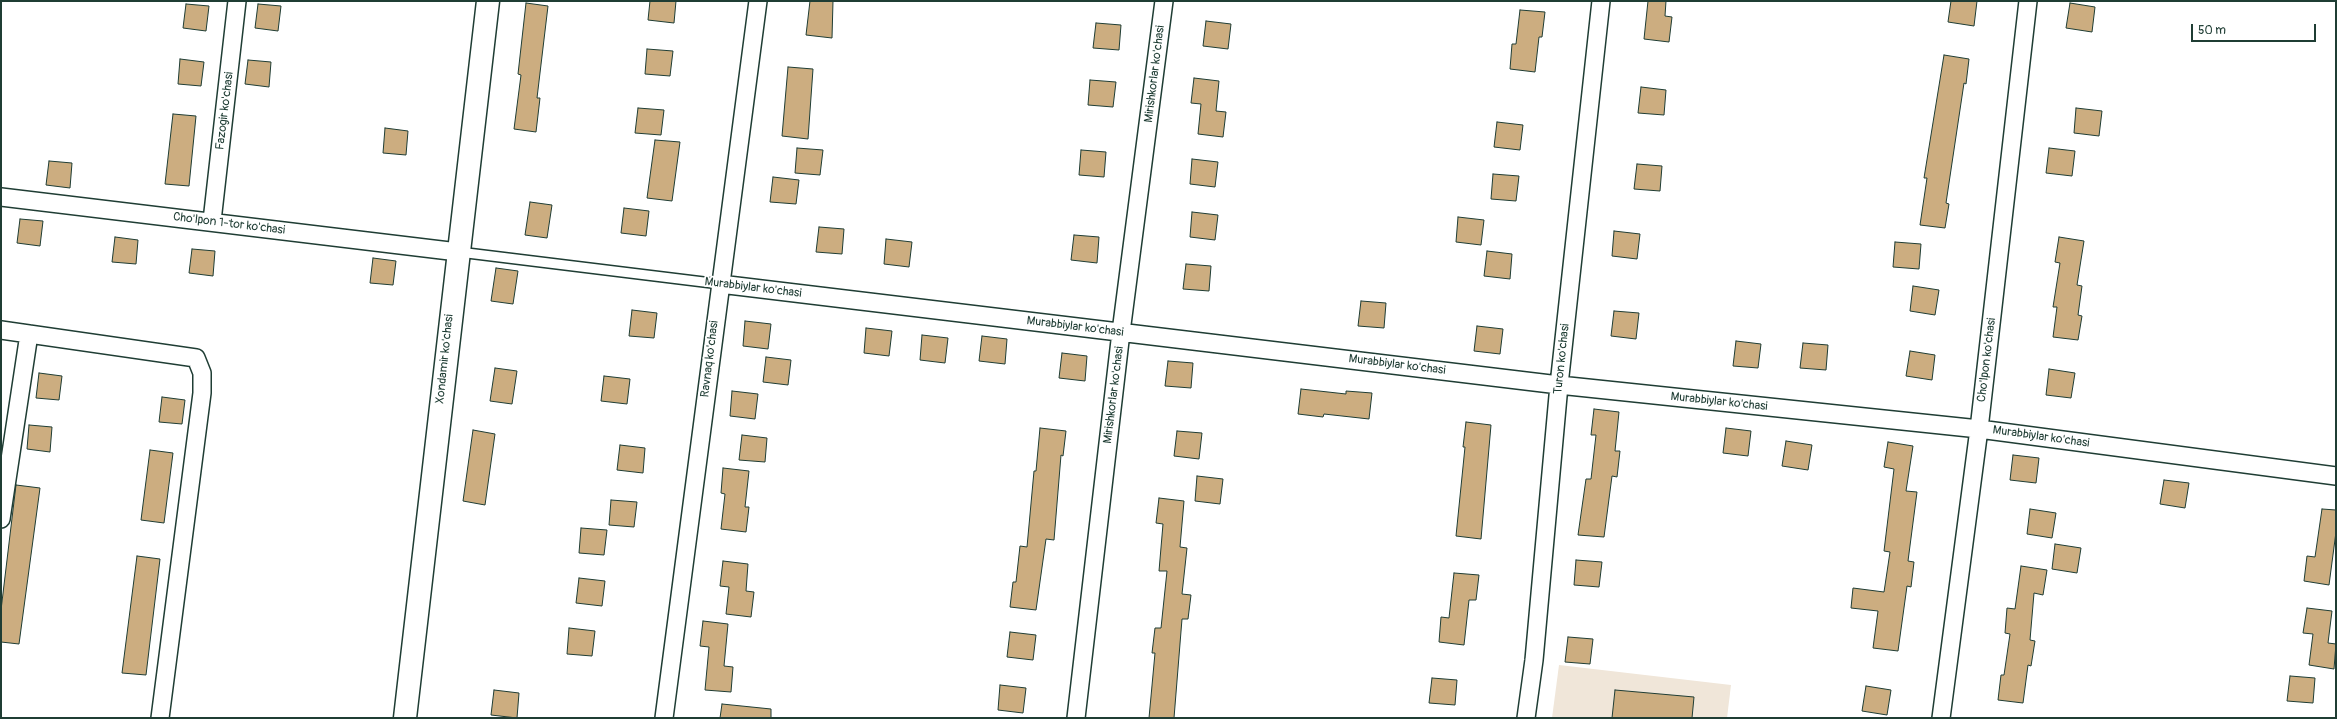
<!DOCTYPE html>
<html>
<head>
<meta charset="utf-8">
<style>
  body { margin:0 }
  #map { position:relative; width:2337px; height:719px; overflow:hidden; background:#fff; font-family:Pangolin,sans-serif }
  canvas { display:block }
  .frame { position:absolute; inset:0; border:2px solid #1f3d34; pointer-events:none }
  .scale { position:absolute; left:2191px; top:24px; width:125px; height:18px; box-sizing:border-box; border:2px solid #1f3d34; border-top:0; padding-left:5px; font-size:12px; line-height:14px; white-space:nowrap; color:#1f3d34; -webkit-text-stroke:3px #fff; paint-order:stroke }
</style>
</head>
<body>
<div id="map">
<canvas width="2337" height="719"></canvas>
<div class="frame"></div>
<div class="scale">50 m</div>
</div>
<script>
const context = document.querySelector('canvas').getContext('2d');
context.lineJoin = 'round';
function fillPath(path, color) {
  context.fillStyle = color;
  context.fill(path, 'evenodd');
}
function poly(rows) {
  const path = new Path2D();
  for (const r of rows) {
    path.moveTo(r[0], r[1]);
    for (let i = 2; i < r.length; i += 2) path.lineTo(r[i], r[i + 1]);
  }
  return path;
}
function strokePath(path, color, width, dash) {
  context.strokeStyle = color;
  context.lineWidth = width;
  context.lineCap = dash ? 'butt' : 'round';
  context.setLineDash(dash || []);
  context.stroke(path);
}
function drawText(font, color, halo, rows, align = 'center') {
  context.font = font + ' Pangolin,sans-serif';
  context.lineWidth = 3.5;
  context.setLineDash([]);
  context.textBaseline = 'middle';
  context.strokeStyle = halo;
  context.fillStyle = color;
  for (const [text, x, y, turn = 0] of rows) {
    context.save();
    context.translate(x, y);
    context.rotate((+turn || 0) * Math.PI / 180);
    context.textAlign = isNaN(turn) ? turn : align;
    if (halo) context.strokeText(text, 0, 0);
    context.fillText(text, 0, 0);
    context.restore();
  }
}
fillPath(poly([
  [1559,665,1731,685,1727,718,1552,718]
]), '#f0e6d9');
const building = poly([
  [650,1,676,1,674,23,648,20,650,1],
  [810,1,833,1,832,38,806,35,810,1],
  [1648,1,1666,1,1665,16,1672,17,1669,42,1644,39,1648,1],
  [1951,1,1977,1,1974,26,1948,22,1951,1],
  [526,3,548,6,537,98,540,98,536,132,514,129,521,75,518,74,526,3],
  [2070,3,2095,7,2092,32,2066,28,2070,3],
  [186,4,209,6,206,31,183,28,186,4],
  [258,4,281,6,278,31,255,28,258,4],
  [1520,10,1545,12,1542,37,1539,37,1535,72,1510,69,1512,44,1516,44,1520,10],
  [1206,21,1231,24,1228,49,1203,46,1206,21],
  [1096,23,1121,25,1119,50,1093,48,1096,23],
  [647,49,673,51,670,76,645,74,647,49],
  [1944,55,1969,59,1966,84,1964,83,1946,203,1949,204,1945,228,1920,225,1927,178,1924,178,1944,55],
  [180,59,204,62,201,86,178,84,180,59],
  [248,60,271,62,269,87,245,84,248,60],
  [788,67,813,69,808,139,782,136,788,67],
  [1194,78,1219,81,1216,111,1226,112,1223,137,1198,134,1201,104,1191,103,1194,78],
  [1090,80,1116,82,1113,107,1088,105,1090,80],
  [1641,87,1666,90,1664,115,1638,113,1641,87],
  [638,108,664,110,661,135,635,133,638,108],
  [2076,108,2102,111,2099,136,2074,133,2076,108],
  [173,114,196,116,189,186,165,184,173,114],
  [1497,122,1523,125,1520,150,1494,147,1497,122],
  [385,128,408,131,406,155,383,153,385,128],
  [655,140,680,142,672,201,647,198,655,140],
  [797,148,823,150,820,175,795,173,797,148],
  [2049,148,2075,151,2072,176,2046,173,2049,148],
  [1081,150,1106,152,1104,177,1079,175,1081,150],
  [1192,159,1218,162,1215,187,1190,184,1192,159],
  [49,161,72,163,70,188,46,185,49,161],
  [1637,164,1662,166,1660,191,1634,189,1637,164],
  [1493,174,1519,176,1516,201,1491,199,1493,174],
  [773,177,799,180,796,204,770,202,773,177],
  [530,202,552,205,547,238,525,235,530,202],
  [624,208,649,211,646,236,621,233,624,208],
  [1192,212,1218,215,1215,240,1190,237,1192,212],
  [1458,217,1484,220,1481,245,1456,242,1458,217],
  [20,219,43,221,40,246,17,243,20,219],
  [819,227,844,229,842,254,816,252,819,227],
  [1614,231,1640,234,1637,259,1612,256,1614,231],
  [1074,235,1099,237,1097,263,1071,260,1074,235],
  [115,237,138,240,136,264,112,262,115,237],
  [2059,237,2084,241,2077,285,2082,286,2078,315,2082,316,2078,340,2053,337,2057,307,2053,307,2060,263,2055,262,2059,237],
  [886,239,912,242,909,267,884,264,886,239],
  [1895,242,1921,244,1919,269,1893,267,1895,242],
  [192,249,215,251,213,276,189,273,192,249],
  [1487,251,1512,254,1510,279,1484,276,1487,251],
  [373,258,396,261,393,285,370,283,373,258],
  [1186,264,1211,266,1209,291,1183,289,1186,264],
  [496,268,518,271,513,304,491,301,496,268],
  [1913,286,1939,290,1935,315,1910,311,1913,286],
  [1361,301,1386,303,1384,328,1358,326,1361,301],
  [632,310,657,313,654,338,629,336,632,310],
  [1614,311,1639,313,1636,339,1611,336,1614,311],
  [745,321,771,324,768,349,743,346,745,321],
  [1477,326,1503,329,1500,354,1474,351,1477,326],
  [866,328,892,331,889,356,864,353,866,328],
  [922,335,948,338,945,363,920,360,922,335],
  [982,336,1007,339,1005,364,979,361,982,336],
  [1736,341,1761,344,1758,368,1733,366,1736,341],
  [1803,343,1828,345,1826,370,1800,368,1803,343],
  [1910,351,1935,355,1932,380,1906,376,1910,351],
  [1062,353,1087,356,1085,381,1059,378,1062,353],
  [766,357,791,360,788,385,763,382,766,357],
  [1168,361,1193,363,1191,388,1165,386,1168,361],
  [495,368,517,371,512,404,490,401,495,368],
  [2049,369,2075,373,2071,398,2046,395,2049,369],
  [39,373,62,376,59,400,36,398,39,373],
  [604,376,630,379,627,404,601,401,604,376],
  [1301,389,1346,394,1346,391,1372,393,1369,419,1324,414,1323,417,1298,414,1301,389],
  [732,391,758,394,755,419,730,416,732,391],
  [162,397,185,400,182,424,159,422,162,397],
  [1594,409,1619,412,1615,451,1620,451,1617,477,1612,476,1604,537,1578,535,1586,479,1591,479,1596,435,1591,435,1594,409],
  [1466,422,1491,425,1481,539,1456,536,1465,447,1463,447,1466,422],
  [29,425,52,427,50,452,27,449,29,425],
  [1040,428,1066,431,1063,456,1061,455,1054,540,1046,539,1036,610,1010,607,1013,582,1016,582,1020,546,1027,547,1034,471,1036,471,1040,428],
  [1726,428,1751,431,1748,456,1723,453,1726,428],
  [473,430,495,434,485,505,463,501,473,430],
  [1177,431,1202,433,1199,459,1174,456,1177,431],
  [742,435,767,438,765,462,739,460,742,435],
  [1786,441,1812,445,1808,470,1782,466,1786,441],
  [1888,442,1913,446,1906,491,1917,492,1908,561,1914,562,1911,587,1907,586,1898,651,1873,648,1878,611,1851,608,1853,588,1884,592,1890,552,1884,551,1894,469,1884,467,1888,442],
  [620,445,645,448,643,473,617,470,620,445],
  [150,450,173,453,164,523,141,520,150,450],
  [2013,455,2039,458,2036,483,2010,480,2013,455],
  [723,468,749,471,745,507,749,507,746,532,721,529,725,494,721,493,723,468],
  [1197,476,1223,479,1220,504,1195,501,1197,476],
  [2164,480,2189,483,2185,508,2160,504,2164,480],
  [16,485,40,488,19,644,1,642,1,610,16,485],
  [1159,498,1184,501,1180,547,1187,548,1182,594,1191,595,1188,619,1182,619,1174,718,1149,718,1155,653,1152,653,1155,628,1161,628,1167,571,1159,571,1163,524,1156,523,1159,498],
  [611,500,637,502,634,527,609,525,611,500],
  [2030,509,2056,513,2052,538,2027,534,2030,509],
  [2322,509,2336,510,2336,532,2329,585,2304,581,2307,556,2315,557,2322,509],
  [581,528,607,530,604,555,579,553,581,528],
  [2055,544,2081,548,2077,573,2052,569,2055,544],
  [137,556,160,559,146,675,122,673,137,556],
  [1576,560,1602,562,1599,587,1574,585,1576,560],
  [723,561,748,564,746,591,754,592,751,617,726,614,729,587,720,586,723,561],
  [2021,566,2047,570,2043,595,2034,593,2030,640,2035,641,2031,666,2028,665,2023,703,1998,700,2001,675,2004,675,2010,634,2005,633,2007,608,2015,609,2021,566],
  [1454,573,1479,575,1476,600,1469,600,1464,645,1439,642,1441,617,1449,618,1454,573],
  [579,578,605,581,602,606,576,603,579,578],
  [2307,608,2332,611,2328,643,2336,644,2334,669,2309,665,2313,634,2303,633,2307,608],
  [703,621,728,624,724,666,733,667,731,692,705,690,709,647,700,646,703,621],
  [569,628,595,631,592,656,567,654,569,628],
  [1010,632,1036,635,1033,660,1007,657,1010,632],
  [1568,637,1593,639,1590,664,1565,662,1568,637],
  [2290,676,2315,678,2313,703,2287,701,2290,676],
  [1432,678,1457,680,1455,705,1429,703,1432,678],
  [1000,685,1026,688,1023,713,998,710,1000,685],
  [1866,686,1891,690,1887,715,1862,711,1866,686],
  [494,690,519,693,517,718,491,715,494,690],
  [1615,690,1694,697,1692,718,1612,718,1615,690],
  [722,704,771,709,771,718,720,718,722,704]
]);
fillPath(building, '#ccad80');
strokePath(building, '#1f3d34', 1);
const lane = poly([
  [459,252,720,284]
]);
const street = poly([
  [1,197,458,252],
  [212,221,237,1],
  [720,284,1559,385,1979,429,2336,476],
  [1,330,196,358,202,373,202,393,160,718],
  [1,519,29,334],
  [664,718,758,1],
  [1076,718,1121,332,1164,1],
  [1526,718,1534,660,1559,385,1601,1],
  [1941,718,1979,429,2028,1]
]);
const secondary = poly([
  [405,718,488,1]
]);
strokePath(lane, '#1f3d34', 12);
strokePath(street, '#1f3d34', 20);
strokePath(secondary, '#1f3d34', 25);
strokePath(lane, '#fff', 9);
strokePath(street, '#fff', 17);
strokePath(secondary, '#fff', 22);
drawText('12px', '#1f3d34', '#fff', [
  ["Mirishkorlar ko'chasi",1155,74,-83],
  ["Fazogir ko'chasi",225,111,-83],
  ["Cho'lpon 1-tor ko'chasi",229,224,7],
  ["Murabbiylar ko'chasi",753,288,7],
  ["Murabbiylar ko'chasi",1075,327,7],
  ["Xondamir ko'chasi",445,359,-84],
  ["Ravnaq ko'chasi",710,359,-83],
  ["Turon ko'chasi",1562,359,-84],
  ["Cho'lpon ko'chasi",1987,360,-83],
  ["Murabbiylar ko'chasi",1397,365,7],
  ["Mirishkorlar ko'chasi",1114,395,-83],
  ["Murabbiylar ko'chasi",1719,402,6],
  ["Murabbiylar ko'chasi",2041,437,8]
]);
</script>
</body>
</html>
